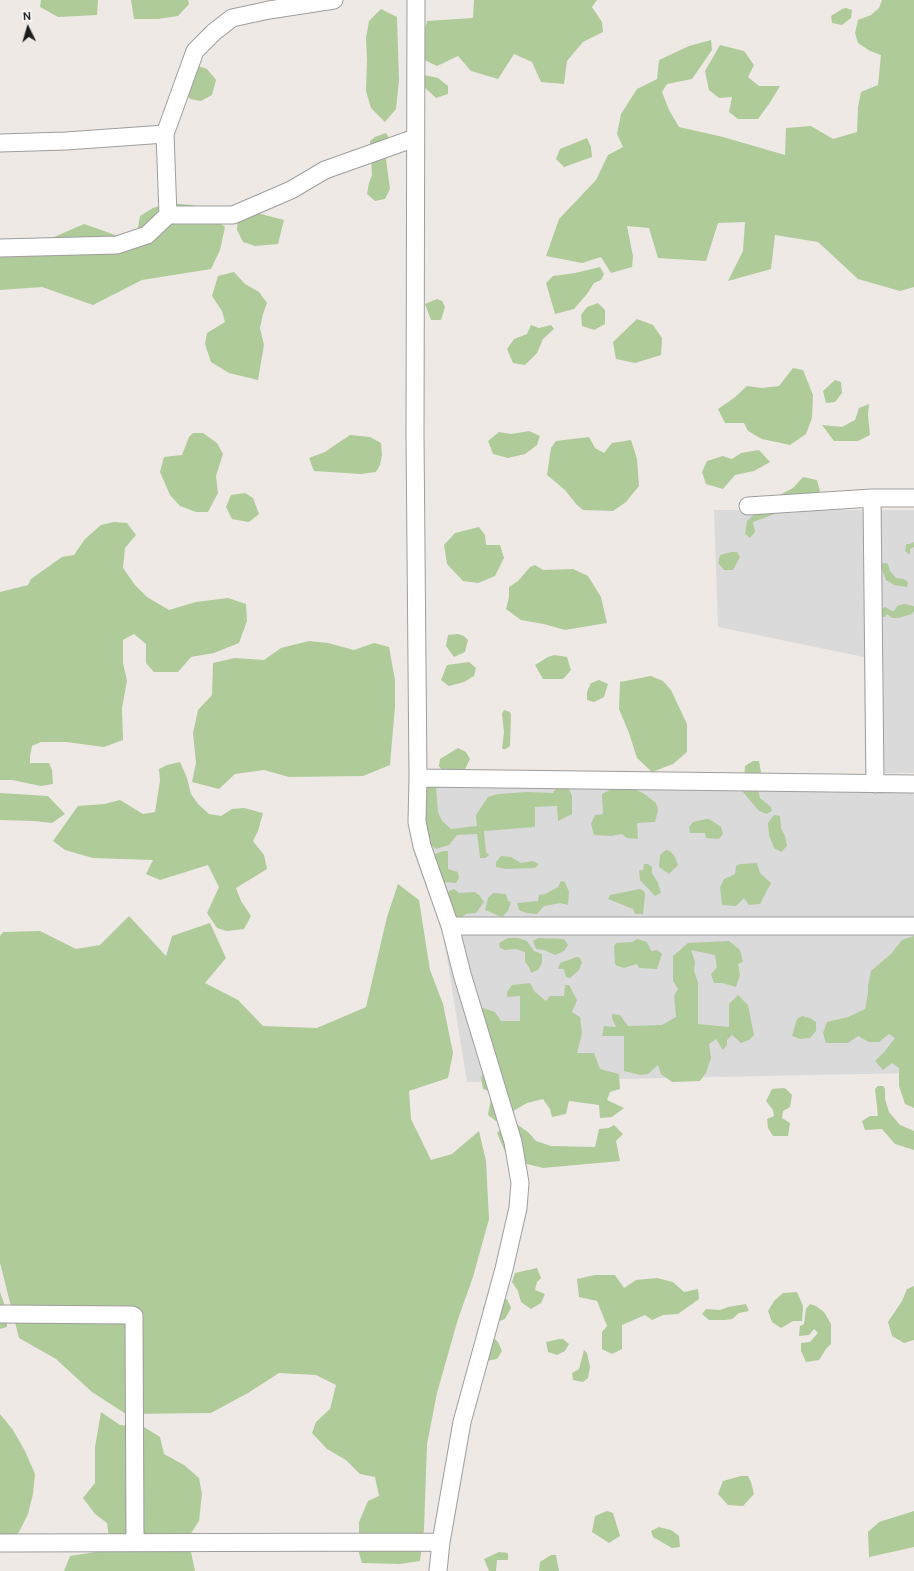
<!DOCTYPE html>
<html>
<head>
<meta charset="utf-8">
<style>
  body { margin:0 }
  #map { position:relative; width:914px; height:1571px; overflow:hidden; background:#eee9e4; font-family:"DM Sans",sans-serif }
  canvas { display:block }
  .north { position:absolute; left:8px; top:8px; width:40px; height:40px; -webkit-text-stroke:3px #fff; paint-order:stroke; rotate:355deg; font-size:11px; font-weight:700; line-height:16px; text-align:center; color:#1d1d1d }
  .north::after { content:''; display:block; margin:auto; width:14px; height:18px; background:#1d1d1d; clip-path:polygon(50% 0,100% 100%,50% 72%,0 100%) }
</style>
</head>
<body>
<div id="map">
<canvas width="914" height="1571"></canvas>
<div class="north">N</div>
</div>
<script>
const context = document.querySelector('canvas').getContext('2d');
context.lineJoin = 'round';
function fillPath(path, color) {
  context.fillStyle = color;
  context.fill(path, 'evenodd');
}
function poly(rows) {
  const path = new Path2D();
  for (const r of rows) {
    path.moveTo(r[0], r[1]);
    for (let i = 2; i < r.length; i += 2) path.lineTo(r[i], r[i + 1]);
  }
  return path;
}
function strokePath(path, color, width, dash) {
  context.strokeStyle = color;
  context.lineWidth = width;
  context.lineCap = dash ? 'butt' : 'round';
  context.setLineDash(dash || []);
  context.stroke(path);
}
fillPath(poly([
  [714,510,914,510,914,773,865,773,864,657,718,627],
  [418,778,914,783,914,1073,467,1082]
]), '#dbdada');
fillPath(poly([
  [41,0,98,0,97,15,58,17,40,7],
  [131,0,188,0,189,4,178,16,158,19,134,19],
  [474,0,597,0,592,7,602,22,603,32,583,42,567,61,564,84,541,82,532,62,514,54,498,79,471,71,458,56,437,66,418,57,427,21,473,18],
  [882,0,914,0,914,287,900,291,858,279,818,242,775,235,771,269,728,281,743,251,745,222,718,223,706,261,658,258,649,228,627,226,633,256,632,267,611,273,601,257,582,263,546,256,559,219,596,180,608,155,623,147,617,134,621,114,637,89,657,79,659,60,689,46,711,40,712,50,692,79,667,84,662,92,669,110,679,127,723,137,785,155,786,128,811,126,833,139,857,132,858,107,861,92,878,85,881,55,870,51,858,43,855,33,858,20,871,15,879,8],
  [846,8,852,10,851,18,842,25,832,23,831,16,842,9],
  [381,9,397,17,399,80,396,109,385,122,371,108,366,91,367,60,366,38,369,21],
  [720,45,744,51,754,65,748,77,759,86,780,86,769,104,758,119,738,119,729,112,732,97,719,98,709,90,705,71],
  [192,64,207,69,216,80,212,95,201,101,190,99,182,89],
  [424,75,438,78,448,86,448,94,436,98,422,85],
  [386,133,392,143,386,159,390,189,385,199,375,201,367,194,369,183,372,175,370,141,375,137],
  [587,138,591,147,592,157,564,167,556,159,560,149],
  [169,203,192,205,206,213,225,227,220,250,211,269,142,280,93,305,42,287,0,290,0,240,32,243,52,238,84,224,124,238,136,238,140,216,153,208],
  [257,213,284,220,278,244,255,246,243,242,237,230,238,216],
  [600,267,604,274,601,280,594,283,587,294,574,309,555,314,546,283,553,276,575,273],
  [234,272,245,284,259,292,267,303,263,314,260,328,264,345,258,380,229,373,211,362,205,344,207,333,225,322,222,311,212,296,218,276],
  [437,299,442,301,445,307,441,320,431,320,425,304],
  [598,303,605,310,605,324,594,330,582,326,581,315,587,307],
  [637,319,653,325,662,338,661,355,635,363,616,359,613,342],
  [531,325,539,328,551,325,554,329,543,339,537,353,525,365,513,363,507,349,514,339,527,334],
  [793,368,803,370,813,395,812,418,806,434,790,445,762,439,748,431,744,423,725,423,718,409,734,398,747,386,762,388,779,386],
  [835,380,841,382,842,393,835,402,826,403,823,391],
  [869,404,868,415,870,435,858,441,834,441,822,425,842,427,855,420,859,408],
  [529,431,540,436,537,445,525,454,508,458,493,454,488,441,499,432,511,434],
  [193,433,203,433,217,443,223,454,216,476,218,493,208,512,196,512,180,506,170,495,160,472,164,457,182,455,189,437],
  [350,435,370,437,381,443,382,455,380,465,376,472,361,474,314,471,309,458,325,452],
  [589,437,595,448,604,453,612,443,631,440,637,459,639,486,626,502,613,511,583,510,576,504,565,490,547,475,551,448,556,441],
  [759,450,770,462,754,471,735,475,723,489,706,484,702,472,707,461,723,456,732,459,741,453],
  [803,477,817,480,820,491,815,495,805,493,791,499,777,513,753,522,755,532,750,538,745,534,747,521,770,500,793,488],
  [245,493,253,498,259,514,249,522,232,519,226,507,231,495],
  [114,522,127,523,136,535,125,548,123,568,135,585,147,597,169,610,196,602,228,598,246,604,247,621,239,643,214,653,191,657,178,672,154,672,146,663,146,644,134,634,123,640,123,663,127,681,122,708,123,740,104,747,66,742,41,742,32,746,30,756,30,763,49,763,52,770,53,784,41,786,12,780,0,780,0,592,28,585,31,579,62,557,74,555,85,539,101,525],
  [479,527,485,535,486,545,500,545,504,558,495,576,478,583,463,581,447,564,444,545,455,533],
  [914,542,914,547,910,549,910,555,905,551,906,544,910,544],
  [731,552,737,552,740,557,733,570,724,570,718,563,720,555],
  [885,563,888,564,890,571,896,578,904,579,908,582,907,587,894,585,886,580,880,564],
  [535,565,543,570,573,569,588,576,601,597,607,623,565,630,544,624,521,620,506,609,509,597,509,587,518,581,530,567],
  [904,604,914,606,914,611,912,614,898,618,892,618,887,614,885,617,878,617,877,611,885,607,892,611,895,610,897,606],
  [458,634,464,636,468,640,465,652,454,657,446,646,448,635],
  [309,641,328,643,354,650,374,643,389,647,395,680,395,706,390,765,363,776,289,777,264,770,235,774,219,789,192,782,196,763,193,733,198,710,212,695,213,663,235,658,264,660,281,648],
  [554,655,567,657,571,670,563,679,543,679,535,665,548,657],
  [469,662,476,668,474,676,464,682,449,686,441,680,447,665],
  [651,676,663,681,671,690,687,724,687,752,673,764,652,772,637,758,629,733,619,709,620,682],
  [599,680,608,684,604,697,594,702,587,700,587,692,591,683],
  [504,710,510,712,511,715,510,746,506,749,502,749,504,732,502,714],
  [458,748,466,752,470,759,465,769,454,773,444,773,439,766,440,759],
  [753,761,759,761,761,772,756,781,760,798,771,807,772,811,767,814,759,811,743,792,745,766],
  [180,762,187,778,191,794,198,804,209,814,221,816,232,809,244,808,263,813,258,831,253,841,264,855,267,869,236,888,241,901,251,916,244,929,227,931,217,928,207,913,219,887,208,865,160,880,146,874,153,860,93,858,65,850,53,841,78,806,104,804,120,800,143,814,155,812,160,781,159,769,167,765],
  [629,783,636,790,643,793,656,803,658,810,655,822,637,823,638,839,627,838,622,834,611,836,594,835,591,824,595,815,603,814,602,794,619,785],
  [423,784,436,787,438,812,442,821,451,829,477,826,476,815,488,797,498,794,527,792,553,793,558,785,567,785,572,796,572,814,558,821,557,806,535,807,535,827,484,831,486,852,489,855,485,858,480,858,477,834,457,835,449,845,436,849,426,841,423,819,427,810,419,797],
  [0,793,48,796,65,814,52,823,34,821,0,820],
  [774,815,780,816,781,828,785,836,787,846,781,852,774,848,769,835,768,823],
  [706,819,709,819,721,827,723,834,719,839,706,838,705,833,690,833,689,827,693,822],
  [666,850,670,851,675,857,678,865,669,874,659,867,660,855],
  [443,851,448,851,448,869,458,872,459,878,456,883,442,882,434,860,435,854],
  [501,856,511,857,521,863,533,861,539,864,535,868,506,869,496,867,496,862],
  [757,863,760,873,771,883,760,904,749,905,744,898,736,906,722,905,720,887,724,879,735,874,736,866,740,864],
  [644,864,648,864,652,867,652,873,658,883,661,893,655,896,640,880,639,870,643,870],
  [561,881,565,882,569,892,568,905,560,903,544,906,537,914,526,913,519,910,517,903,538,901,539,895,545,894,558,887],
  [398,884,419,900,430,970,443,1004,453,1053,448,1078,409,1091,411,1119,431,1160,452,1154,479,1131,486,1161,489,1219,473,1277,458,1319,437,1393,427,1444,424,1529,420,1561,400,1564,362,1563,359,1553,359,1522,368,1501,379,1496,375,1477,360,1474,346,1460,327,1449,312,1433,316,1422,330,1409,336,1385,316,1375,279,1373,248,1393,211,1413,126,1414,92,1392,56,1359,19,1338,0,1263,0,936,3,932,40,931,76,949,100,945,129,916,166,956,172,936,210,923,226,958,205,983,238,1000,263,1026,317,1028,366,1007,387,917],
  [454,889,459,893,475,892,480,896,484,902,476,913,466,914,457,921,443,902,449,891],
  [640,889,644,891,645,895,643,914,635,914,633,909,608,899,610,895],
  [493,893,506,894,508,901,511,902,508,911,502,917,485,910,488,898],
  [914,936,914,1108,905,1104,899,1086,899,1068,892,1063,883,1070,875,1061,885,1051,895,1038,889,1034,879,1042,869,1042,858,1036,848,1043,826,1043,823,1033,827,1022,848,1017,865,1009,868,993,868,986,871,971,891,954,902,940],
  [508,938,518,938,527,941,534,951,542,954,542,963,538,970,531,973,529,967,525,962,525,952,516,949,505,950,500,948,499,943],
  [538,938,564,939,568,945,564,951,555,955,544,950,536,949,533,941],
  [637,939,647,942,651,951,657,950,662,954,657,969,639,968,637,964,624,968,617,966,615,964,614,946,616,943,632,942],
  [729,941,740,950,743,962,738,964,740,975,736,987,722,983,714,983,711,974,717,967,715,955,691,950,695,962,694,970,698,983,698,1024,729,1027,729,1004,738,995,748,1005,754,1035,749,1040,741,1043,732,1035,727,1040,727,1045,723,1050,716,1039,709,1044,711,1058,706,1073,700,1081,672,1082,661,1074,658,1065,648,1074,640,1075,624,1071,624,1036,602,1036,604,1026,616,1027,612,1018,612,1014,620,1015,628,1026,662,1025,676,1017,674,996,678,989,673,981,673,956,688,943],
  [577,957,579,957,582,962,579,970,570,978,566,977,564,969,558,969,560,963],
  [530,983,535,992,546,1001,550,996,564,996,565,985,569,985,577,1000,572,1012,580,1017,582,1033,577,1053,594,1053,600,1069,619,1074,620,1089,610,1092,607,1100,624,1108,612,1117,600,1118,599,1105,569,1101,566,1114,552,1117,550,1109,543,1099,527,1103,496,1121,488,1115,491,1099,490,1091,483,1089,481,1078,485,1066,473,1011,483,1008,495,1012,501,1021,520,1021,520,996,507,997,507,992,512,985],
  [802,1016,810,1018,816,1022,816,1031,810,1038,800,1039,792,1036,797,1019],
  [878,1086,883,1086,885,1089,885,1099,889,1112,900,1125,914,1131,914,1150,895,1144,882,1129,865,1130,862,1121,870,1116,878,1116,875,1089],
  [783,1088,786,1089,792,1095,790,1107,783,1111,782,1118,790,1123,788,1136,773,1136,768,1128,767,1119,774,1116,773,1110,766,1101,772,1089],
  [515,1123,528,1132,536,1141,551,1146,595,1147,599,1129,609,1128,614,1125,623,1134,616,1141,620,1161,543,1168,523,1163,506,1154,497,1133,503,1127],
  [537,1268,541,1278,537,1282,535,1290,545,1294,541,1303,531,1309,521,1302,518,1291,512,1282,515,1273],
  [595,1275,615,1275,624,1288,636,1280,657,1278,673,1282,684,1292,698,1289,699,1299,678,1314,663,1315,652,1320,645,1315,622,1325,622,1349,612,1354,602,1349,602,1332,607,1326,597,1301,579,1297,577,1279],
  [914,1286,914,1340,904,1343,892,1336,888,1322,902,1301,907,1289],
  [0,1292,6,1309,7,1327,0,1329],
  [797,1292,803,1306,802,1321,793,1321,781,1328,772,1322,768,1311,774,1301,783,1293],
  [507,1299,511,1308,505,1319,494,1323,483,1316,483,1307,496,1300],
  [746,1304,749,1311,739,1313,732,1319,725,1320,709,1320,702,1314,706,1309,720,1310,728,1307],
  [810,1304,816,1306,824,1312,831,1324,831,1344,826,1349,819,1360,806,1362,801,1351,801,1343,810,1342,818,1333,814,1329,809,1335,799,1336,800,1326,804,1324,806,1309],
  [493,1337,498,1342,502,1351,497,1359,486,1361],
  [559,1339,563,1339,569,1344,565,1351,557,1355,548,1352,546,1342],
  [584,1350,587,1353,590,1367,588,1378,583,1382,573,1380,572,1373,579,1369],
  [101,1412,120,1425,144,1427,160,1437,164,1454,184,1465,199,1478,202,1494,199,1521,188,1538,195,1571,64,1571,70,1556,102,1551,109,1537,107,1523,95,1514,83,1498,95,1483,95,1447],
  [0,1414,13,1430,25,1451,35,1474,33,1494,28,1514,19,1532,0,1552],
  [741,1476,748,1476,751,1482,754,1494,743,1506,728,1505,718,1494,723,1481],
  [607,1511,613,1513,620,1536,609,1543,592,1532,595,1516],
  [914,1511,914,1547,869,1557,868,1532,879,1522],
  [659,1527,671,1530,679,1536,680,1547,672,1548,653,1537,651,1531],
  [499,1552,508,1553,508,1560,497,1560,496,1571,489,1571,484,1559],
  [551,1555,556,1555,559,1571,539,1571,540,1562]
]), '#afcb9a');
const minor = poly([
  [416,0,415,435,418,778,417,822,422,846,450,926,462,974,513,1142,520,1183,518,1208,504,1269,462,1422,441,1542,438,1571],
  [0,143,66,141,165,134],
  [168,215,165,134,195,51,214,32,232,18,269,10,334,0],
  [0,248,117,245,147,235,168,215,233,215,291,190,325,170,415,138],
  [872,498,875,784],
  [748,506,872,498,914,498],
  [418,778,914,784],
  [450,926,914,926],
  [0,1314,132,1315,134,1316,135,1542],
  [0,1543,441,1542]
]);
strokePath(minor, '#9e9e9e', 19);
strokePath(minor, '#fff', 17);
</script>
</body>
</html>
